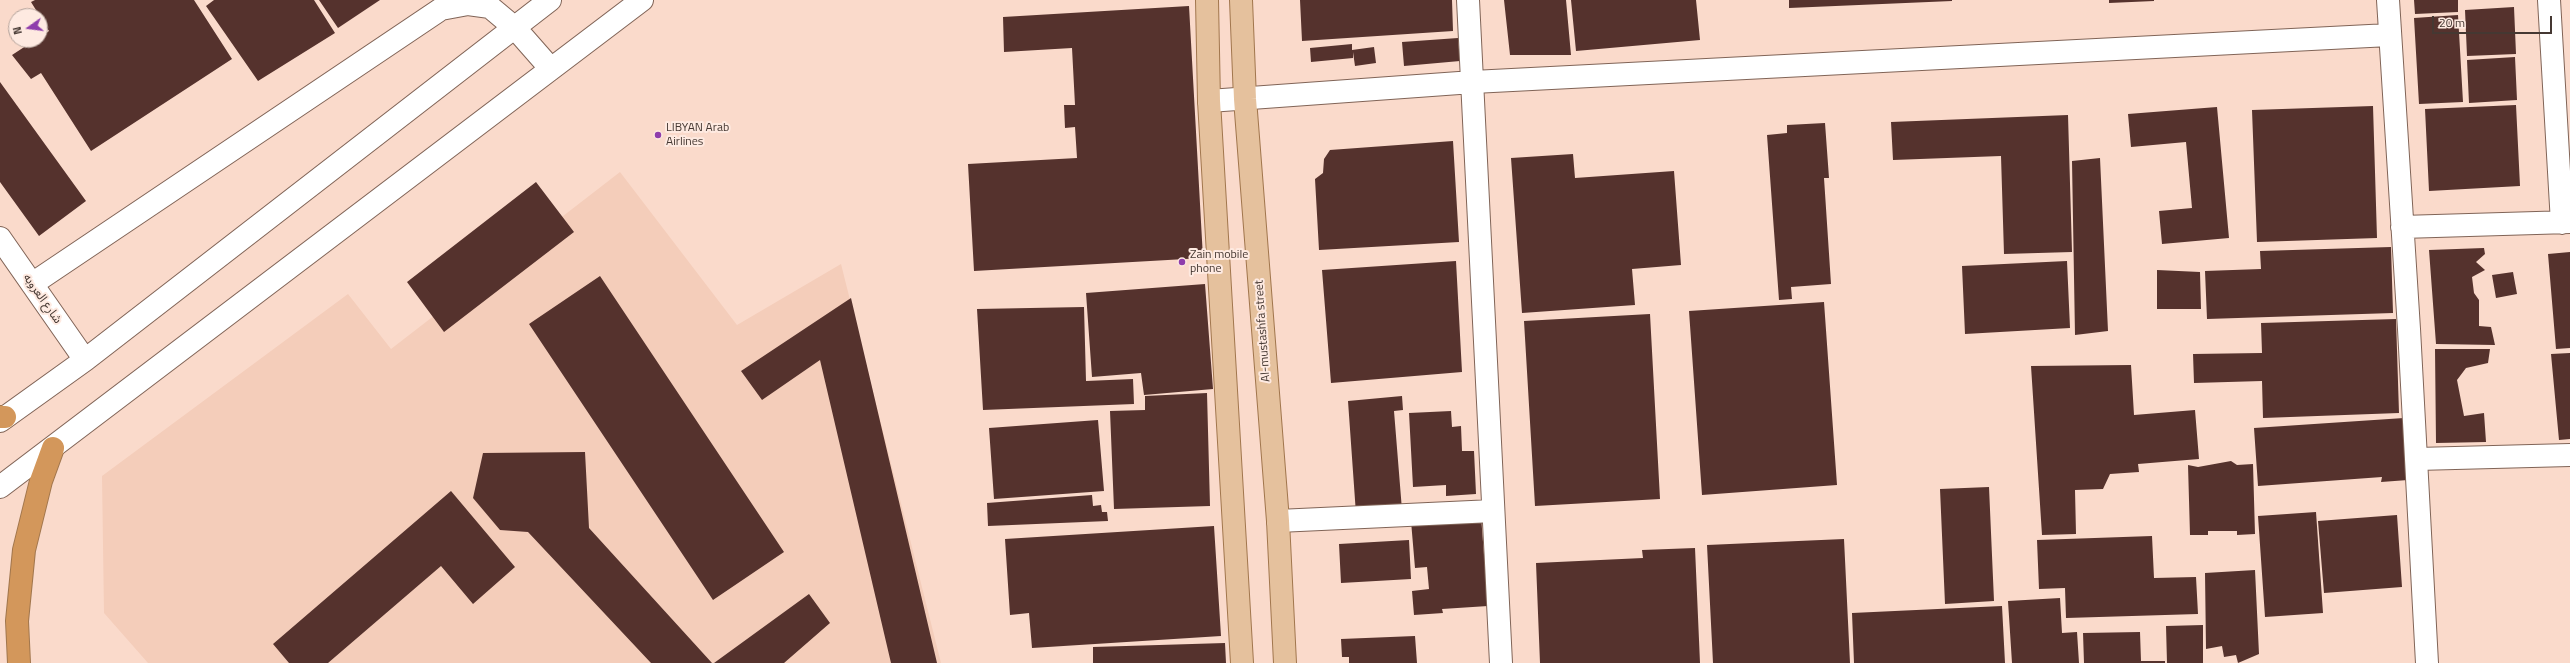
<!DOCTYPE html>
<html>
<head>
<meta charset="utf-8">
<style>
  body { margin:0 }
  #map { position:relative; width:2570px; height:663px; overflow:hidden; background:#fadacb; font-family:"Titillium Web",sans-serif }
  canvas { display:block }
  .north { position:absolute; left:8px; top:8px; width:40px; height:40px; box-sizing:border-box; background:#feeae1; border:1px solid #b4a39b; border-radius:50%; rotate:256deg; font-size:11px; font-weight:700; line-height:16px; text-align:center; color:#453832 }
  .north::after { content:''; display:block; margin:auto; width:14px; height:18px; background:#8f3dac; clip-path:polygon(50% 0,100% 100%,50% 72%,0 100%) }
  .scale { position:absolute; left:2432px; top:16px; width:120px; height:18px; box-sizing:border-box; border:2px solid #453832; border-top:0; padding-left:5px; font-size:12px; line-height:14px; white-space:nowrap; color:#453832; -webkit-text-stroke:3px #feeae1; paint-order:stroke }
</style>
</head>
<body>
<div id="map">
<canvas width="2570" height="663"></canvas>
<div class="north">N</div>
<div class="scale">20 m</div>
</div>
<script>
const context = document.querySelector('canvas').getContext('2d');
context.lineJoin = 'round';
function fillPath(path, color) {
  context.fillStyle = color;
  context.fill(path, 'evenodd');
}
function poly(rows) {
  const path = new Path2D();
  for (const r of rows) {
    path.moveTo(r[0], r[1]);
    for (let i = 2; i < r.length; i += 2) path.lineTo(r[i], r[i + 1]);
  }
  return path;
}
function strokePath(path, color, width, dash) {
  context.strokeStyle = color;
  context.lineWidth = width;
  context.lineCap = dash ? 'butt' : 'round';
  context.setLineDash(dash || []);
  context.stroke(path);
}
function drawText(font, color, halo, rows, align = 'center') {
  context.font = font + ' "Titillium Web","Noto Sans Arabic",sans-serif';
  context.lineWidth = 4;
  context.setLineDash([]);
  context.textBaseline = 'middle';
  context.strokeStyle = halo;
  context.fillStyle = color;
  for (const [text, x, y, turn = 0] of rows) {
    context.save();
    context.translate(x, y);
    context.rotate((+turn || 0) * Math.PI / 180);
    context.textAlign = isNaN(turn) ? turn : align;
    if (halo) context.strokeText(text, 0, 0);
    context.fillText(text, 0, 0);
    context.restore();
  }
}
fillPath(poly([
  [620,172,737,325,841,264,941,663,148,663,104,613,102,476,348,294,391,349]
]), '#f4cdba');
fillPath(poly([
  [35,0,194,0,232,59,91,151,41,73,31,79,12,55,35,40,40,40,40,37,49,31,31,2],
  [214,0,314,0,335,33,258,81,206,6],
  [319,0,380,0,338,28],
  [1300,0,1452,0,1453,31,1302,41],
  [1504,0,1566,0,1571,55,1510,55],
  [1571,0,1696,0,1700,40,1576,51],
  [1789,0,1952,0,1952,1,1789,8],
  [2109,0,2154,0,2154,1,2109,3],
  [2414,0,2458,0,2458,12,2415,14],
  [1189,6,1203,258,974,271,968,164,1077,158,1075,127,1065,128,1064,105,1075,105,1072,48,1004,52,1003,17],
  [2514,7,2516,54,2467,56,2465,10],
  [2458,15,2463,102,2419,104,2414,18],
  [1458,38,1460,61,1404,66,1402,42],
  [1352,44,1352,50,1374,47,1376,63,1355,66,1353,52,1353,58,1311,62,1310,48],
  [2515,57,2517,100,2469,103,2467,60],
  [0,82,86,201,39,236,0,182],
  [2516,105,2520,186,2429,191,2425,109],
  [2373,106,2377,238,2257,242,2252,110],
  [2217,107,2229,238,2162,244,2159,211,2192,208,2186,142,2131,147,2128,114],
  [2068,115,2072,252,2004,254,2001,156,1893,160,1891,122],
  [1825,123,1829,178,1824,178,1831,284,1791,287,1792,299,1779,300,1767,135,1787,133,1787,125],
  [1453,141,1459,242,1319,250,1315,179,1323,173,1324,159,1330,150],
  [1573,154,1575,178,1674,171,1681,265,1632,269,1635,305,1522,313,1511,158],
  [2100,158,2108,331,2075,335,2072,161],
  [536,182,574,232,444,332,407,282],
  [2391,247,2393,313,2207,319,2205,271,2261,269,2260,251],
  [2484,248,2485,254,2476,262,2485,270,2472,277,2474,293,2479,300,2479,326,2491,327,2495,345,2436,344,2429,250],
  [2570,252,2570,348,2556,349,2548,254],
  [1456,261,1462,372,1331,383,1322,270],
  [2067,261,2070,328,1965,334,1962,266],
  [2157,270,2200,272,2201,309,2157,309],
  [2513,272,2517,294,2496,298,2492,275],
  [600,276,784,552,713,600,529,324],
  [1205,284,1213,389,1144,395,1141,373,1092,377,1086,293],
  [851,298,937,663,891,663,820,360,762,400,741,371],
  [1824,302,1837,485,1702,495,1689,311],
  [1084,307,1086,381,1133,379,1134,404,983,410,977,309],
  [1650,314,1660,499,1535,506,1524,321],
  [2396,319,2399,413,2263,418,2262,381,2194,383,2193,354,2262,353,2261,323],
  [2435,349,2490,349,2488,363,2466,368,2457,380,2464,416,2484,413,2486,442,2436,443],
  [2570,353,2570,439,2559,440,2551,354],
  [2131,365,2134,415,2195,410,2199,459,2138,464,2139,472,2110,474,2103,489,2075,490,2076,534,2042,535,2031,366],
  [1207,393,1210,506,1114,509,1110,411,1145,410,1145,396],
  [1402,396,1403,410,1394,411,1402,510,1356,514,1348,401],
  [1451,411,1452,427,1461,426,1462,451,1474,451,1476,494,1446,496,1446,485,1413,487,1409,413],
  [2404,418,2408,480,2381,482,2382,477,2258,486,2254,428],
  [1098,420,1104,491,994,499,989,428],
  [585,452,589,528,712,663,651,663,528,532,500,530,473,498,483,453],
  [2231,461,2237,465,2253,464,2255,534,2237,535,2237,531,2208,531,2208,535,2190,535,2188,465,2198,467],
  [1989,487,1994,601,1945,604,1940,489],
  [451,491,515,567,473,604,441,566,328,663,289,663,273,644],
  [1092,495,1093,506,1101,505,1102,512,1107,512,1108,521,988,526,987,503],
  [2316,512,2323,613,2265,617,2258,516],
  [2397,515,2402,587,2324,593,2318,521],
  [1481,516,1488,606,1442,609,1443,613,1414,615,1412,591,1429,589,1427,567,1415,568,1411,521],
  [1214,526,1221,636,1032,648,1029,613,1010,615,1005,539],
  [2152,536,2154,578,2196,577,2198,614,2066,618,2065,588,2039,589,2037,540],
  [1844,539,1850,663,1713,663,1707,545],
  [1409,540,1411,579,1341,583,1339,544],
  [1695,548,1700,663,1540,663,1536,563,1643,558,1642,550],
  [2255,570,2259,654,2238,663,2236,655,2224,657,2222,646,2206,649,2205,573],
  [809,594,830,623,784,663,714,663],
  [2060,598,2062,633,2077,632,2079,663,2012,663,2008,601],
  [2002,606,2005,663,1854,663,1852,613],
  [2203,625,2203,663,2167,663,2166,626],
  [2140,632,2141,661,2165,661,2165,663,2084,663,2083,633],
  [1415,636,1417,663,1349,663,1349,657,1342,657,1341,639],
  [1225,643,1226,663,1093,663,1093,647]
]), '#55322d');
const minor = poly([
  [1468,0,1501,663],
  [2388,0,2409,329,2427,663],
  [2549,0,2562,223],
  [1209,101,1473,82,2389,35],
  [2402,227,2570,222],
  [0,238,85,360],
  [32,284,441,9,468,4,490,7,515,28,551,69],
  [0,421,85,360,550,0],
  [2417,459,2570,455],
  [0,487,642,0],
  [1278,521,1493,511]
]);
const major = poly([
  [1207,0,1209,101,1242,663],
  [1241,0,1245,99,1278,521,1285,663]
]);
const highway = poly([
  [0,417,5,417],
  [19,663,17,621,24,550,41,481,53,448]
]);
strokePath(minor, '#806457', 24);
strokePath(major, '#a1764d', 24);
strokePath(highway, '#a1764d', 24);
strokePath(minor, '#fff', 22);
strokePath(major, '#e5c19d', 22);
strokePath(highway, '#d3975b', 22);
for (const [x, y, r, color] of [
  [658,135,4,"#8f3dac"],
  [1182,262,4,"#8f3dac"]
]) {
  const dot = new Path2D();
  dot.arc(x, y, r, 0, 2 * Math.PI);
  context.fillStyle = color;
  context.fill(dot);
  strokePath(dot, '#feeae1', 1.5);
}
drawText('12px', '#453832', '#feeae1', [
  ["LIBYAN Arab",666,128],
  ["Airlines",666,142],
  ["Zain mobile",1190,255],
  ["phone",1190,269]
], 'left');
drawText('12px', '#453832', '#feeae1', [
  ["شارع العروبه",42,299,55],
  ["Al-mustashfa street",1263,331,-94]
]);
</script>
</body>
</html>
